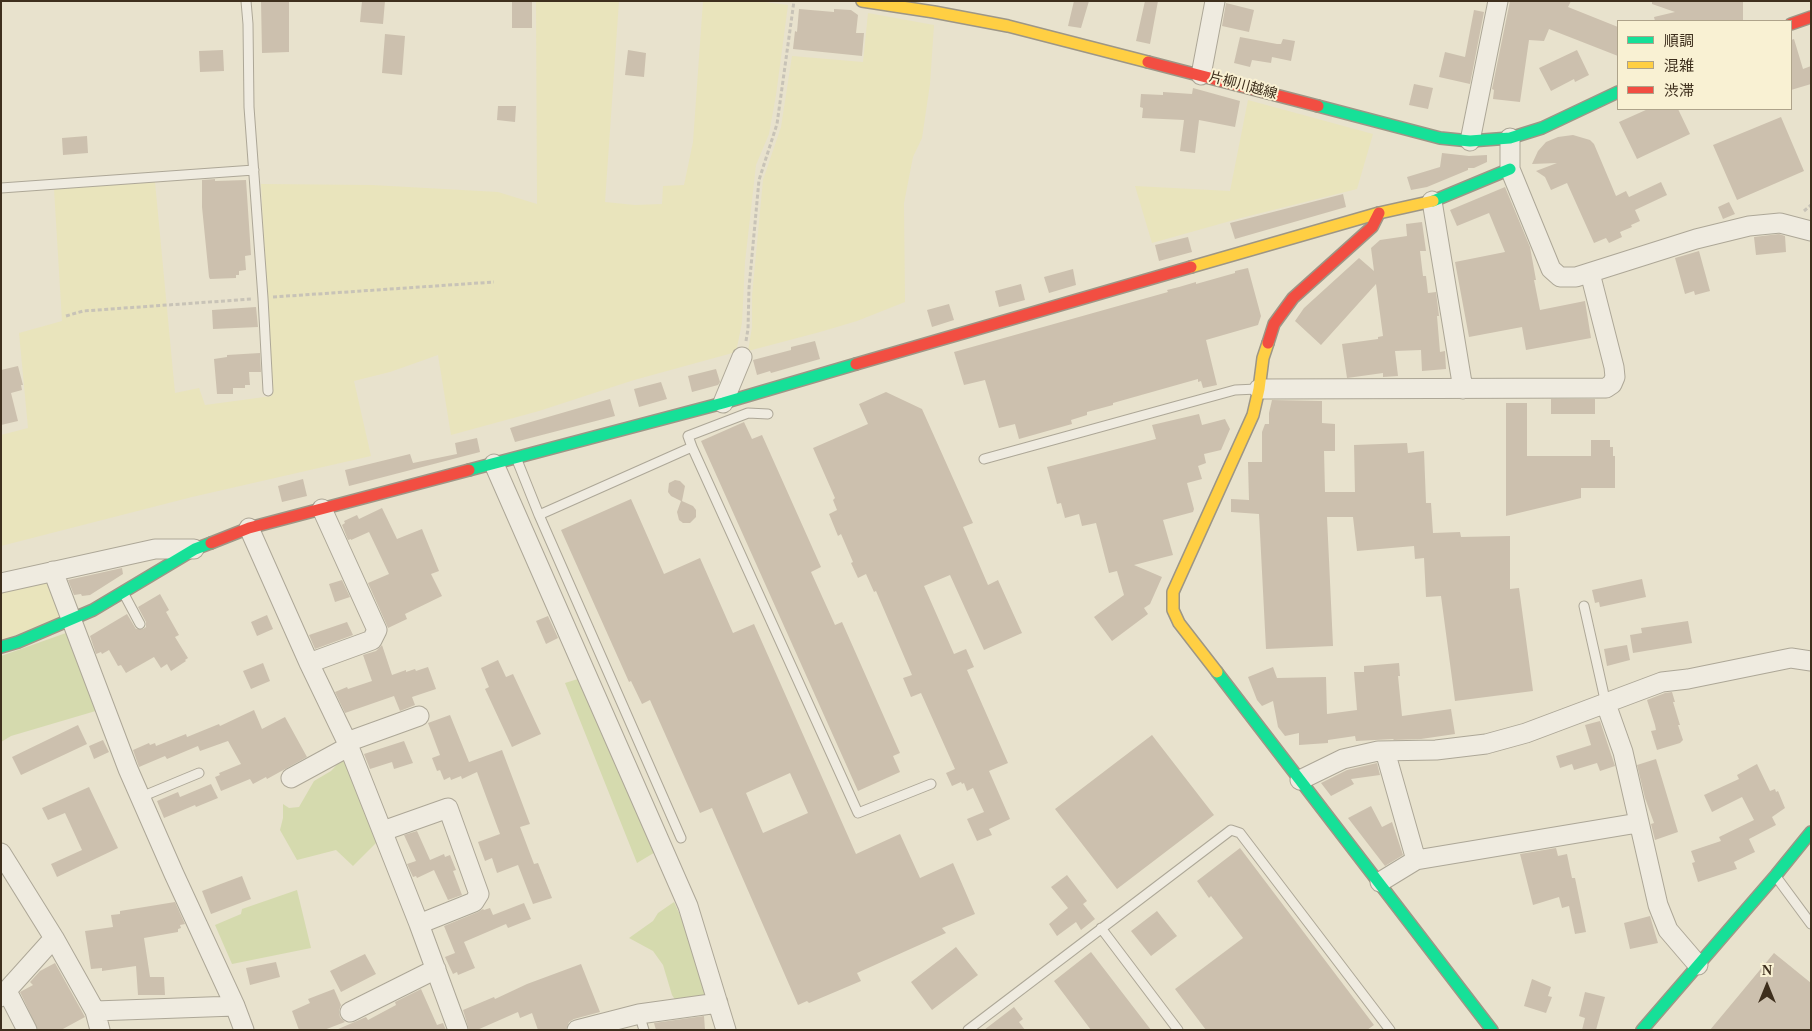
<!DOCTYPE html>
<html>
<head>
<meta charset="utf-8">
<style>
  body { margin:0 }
  #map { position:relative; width:1812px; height:1031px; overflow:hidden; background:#e8e2cd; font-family:"Times New Roman","Noto Sans JP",serif }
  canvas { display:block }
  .frame { position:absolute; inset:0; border:2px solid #3e2f1d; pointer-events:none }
  .legend { position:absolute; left:1617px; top:20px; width:175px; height:90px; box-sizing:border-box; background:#f9f1d3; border:1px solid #aea38a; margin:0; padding:6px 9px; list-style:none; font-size:15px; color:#3e2f1d }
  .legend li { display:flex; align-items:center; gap:10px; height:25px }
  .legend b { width:25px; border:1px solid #aea38a }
  .north { position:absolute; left:1742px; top:961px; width:50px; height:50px; -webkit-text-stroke:4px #f9f1d3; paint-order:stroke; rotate:0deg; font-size:14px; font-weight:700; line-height:20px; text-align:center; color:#3e2f1d }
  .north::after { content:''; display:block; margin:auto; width:18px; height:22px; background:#3e2f1d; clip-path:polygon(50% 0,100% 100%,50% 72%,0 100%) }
</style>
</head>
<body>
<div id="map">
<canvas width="1812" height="1031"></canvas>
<div class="frame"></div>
<ul class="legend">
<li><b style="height:6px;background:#16e098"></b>順調</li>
<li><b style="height:6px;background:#ffcf43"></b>混雑</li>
<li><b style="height:6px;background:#f24e42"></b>渋滞</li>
</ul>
<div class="north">N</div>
</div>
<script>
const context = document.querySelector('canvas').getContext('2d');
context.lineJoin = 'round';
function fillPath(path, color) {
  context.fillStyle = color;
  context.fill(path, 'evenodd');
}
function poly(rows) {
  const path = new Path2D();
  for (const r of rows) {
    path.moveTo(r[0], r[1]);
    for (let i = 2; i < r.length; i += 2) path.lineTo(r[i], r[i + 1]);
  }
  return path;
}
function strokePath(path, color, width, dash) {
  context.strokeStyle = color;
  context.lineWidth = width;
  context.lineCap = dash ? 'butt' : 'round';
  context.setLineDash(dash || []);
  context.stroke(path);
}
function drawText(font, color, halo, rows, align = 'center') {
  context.font = font + ' "Times New Roman","Noto Sans JP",serif';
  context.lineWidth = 4;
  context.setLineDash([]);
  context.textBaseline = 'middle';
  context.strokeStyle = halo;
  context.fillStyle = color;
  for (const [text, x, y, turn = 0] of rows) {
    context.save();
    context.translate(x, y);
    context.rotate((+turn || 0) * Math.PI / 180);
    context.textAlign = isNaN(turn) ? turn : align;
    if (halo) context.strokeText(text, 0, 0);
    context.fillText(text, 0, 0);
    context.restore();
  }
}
fillPath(poly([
  [536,1,619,1,605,202,635,205,662,204,663,186,684,185,693,142,703,1,757,1,788,5,776,95,769,134,756,165,745,262,742,323,736,352,634,380,539,411,451,435,438,355,390,372,354,381,371,456,192,497,1,546,1,435,28,428,19,333,62,321,54,189,155,182,175,393,199,388,205,405,272,396,261,184,372,185,498,192,537,204],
  [868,13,934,25,930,84,922,138,913,157,904,203,905,302,857,321,820,332,748,351,752,327,752,296,763,180,781,127,792,56,863,62],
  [1248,100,1373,134,1357,189,1241,218,1152,243,1135,186,1230,191],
  [51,577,65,615,1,641,1,588]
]), '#e9e4bc');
fillPath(poly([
  [66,633,75,642,99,710,11,736,1,742,1,656],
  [581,678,657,851,637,863,565,683],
  [346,755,378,841,353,866,336,850,297,860,280,830,283,818,283,804,289,808,299,807,314,781,331,771],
  [297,890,311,948,232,964,215,925,241,914,242,909],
  [674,902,687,930,706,993,701,999,676,1001,672,995,663,965,653,951,629,938,653,921,658,913]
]), '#d5daae');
fillPath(poly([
  [261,1,289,1,289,52,262,53],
  [362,1,385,1,383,24,360,22],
  [512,1,532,1,532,28,512,28],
  [1074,1,1089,1,1081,28,1068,26],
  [1145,1,1158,1,1150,44,1136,41],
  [1510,1,1571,1,1568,7,1618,27,1618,56,1549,29,1544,41,1529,40,1520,102,1493,99,1494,90,1492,89],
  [1652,1,1743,1,1743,21,1655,21,1654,17,1675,12,1652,4],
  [1226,3,1254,10,1249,32,1222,26],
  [799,9,834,12,834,9,851,10,858,15,856,33,864,33,862,56,793,49,795,31,797,32],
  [1474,10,1484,12,1470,84,1439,77,1445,52,1465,57],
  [385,34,405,36,402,75,382,73],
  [1240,37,1277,44,1281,44,1283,39,1295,41,1291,61,1272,57,1271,63,1252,60,1250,67,1234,63],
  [1794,39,1803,69,1811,66,1811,84,1791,90,1791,40],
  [223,50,224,71,200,72,199,51],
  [628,50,646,53,644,77,625,75],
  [1577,50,1589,75,1575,82,1574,79,1551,91,1539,68],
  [1414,84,1433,88,1428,109,1409,105],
  [1193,88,1240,101,1235,127,1199,120,1195,153,1180,151,1184,120,1142,118,1143,108,1140,107,1141,94,1163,95,1163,92,1192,94],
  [498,106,516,106,515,122,497,120],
  [1648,109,1678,109,1690,134,1637,159,1619,122],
  [1781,117,1804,171,1737,200,1713,145],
  [1573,135,1590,140,1594,144,1616,196,1626,191,1629,197,1661,182,1667,195,1635,210,1640,221,1631,225,1632,227,1620,232,1622,237,1609,243,1606,238,1594,243,1567,183,1551,190,1545,177,1536,171,1557,163,1532,164,1538,151,1546,142,1558,137],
  [87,136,88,153,63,155,62,138],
  [1442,153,1469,156,1487,155,1487,162,1474,168,1468,168,1468,170,1427,187,1411,190,1407,177,1440,167],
  [215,179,215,181,246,180,251,255,245,256,246,270,239,271,239,275,236,275,236,278,210,279,209,277,202,207,202,180],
  [1505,187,1530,247,1536,280,1534,280,1540,310,1585,301,1591,338,1526,350,1522,327,1469,337,1455,262,1505,252,1489,213,1457,226,1450,210],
  [1343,194,1346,207,1235,239,1230,223],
  [1729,202,1735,214,1723,219,1718,207],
  [1422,222,1426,251,1420,251,1423,276,1426,276,1428,293,1436,292,1439,316,1437,316,1440,352,1445,351,1446,369,1422,371,1421,350,1395,351,1398,376,1383,377,1383,373,1347,378,1342,344,1378,339,1378,337,1383,336,1376,284,1321,345,1295,321,1304,308,1359,258,1374,271,1371,248,1380,240,1407,236,1406,224],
  [1779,234,1785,236,1786,252,1756,255,1754,237],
  [1188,237,1192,252,1159,261,1155,245],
  [1699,251,1710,291,1695,295,1694,291,1685,294,1675,258],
  [1248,268,1261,316,1258,325,1206,340,1217,385,1203,388,1201,381,1198,382,1198,379,1113,403,1113,405,1087,412,1087,415,1071,420,1072,424,1019,439,1015,424,999,428,985,380,964,385,954,352,1168,292,1167,290,1179,287,1196,282,1196,284,1235,273,1235,271],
  [1073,269,1076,285,1049,293,1044,277],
  [1021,284,1025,300,999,307,995,291],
  [949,304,954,320,932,327,927,310],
  [256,307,258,327,213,329,212,310],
  [815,341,820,359,771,373,770,371,757,375,753,360,791,350,791,347],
  [260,353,261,372,249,372,250,385,245,385,245,388,233,388,233,394,217,394,214,359,227,357,227,355],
  [18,366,23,385,21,385,22,390,11,393,18,421,1,425,1,370],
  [716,369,720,382,718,385,692,392,688,376],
  [661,382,667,399,639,407,634,389],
  [886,392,922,409,973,523,963,527,988,585,998,580,1022,633,984,650,950,575,924,586,954,654,966,649,974,667,967,670,1008,763,989,771,1010,819,989,829,992,835,977,841,967,819,984,812,973,788,967,791,964,783,962,784,961,782,952,786,946,773,955,769,921,693,911,697,903,678,912,675,876,591,874,592,866,574,858,578,851,563,853,562,841,534,838,536,829,514,837,510,833,500,835,498,813,448,868,424,859,404],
  [610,399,615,416,515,442,510,428],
  [1551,399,1595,399,1595,414,1551,414],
  [1272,400,1322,401,1322,423,1335,424,1335,451,1324,451,1325,492,1355,492,1354,445,1407,443,1408,453,1424,451,1426,503,1431,503,1433,533,1460,532,1461,537,1510,536,1510,589,1519,588,1533,691,1455,701,1441,596,1426,597,1424,558,1415,559,1414,546,1357,551,1353,517,1327,517,1333,646,1266,649,1259,514,1231,512,1231,499,1249,500,1248,462,1262,462,1262,432,1265,424,1269,424,1269,413],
  [1506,403,1527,403,1527,456,1591,456,1591,440,1610,440,1610,447,1613,447,1613,456,1615,456,1615,488,1581,488,1581,498,1506,516],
  [1199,414,1202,425,1225,419,1230,429,1221,450,1204,454,1206,463,1198,466,1202,479,1187,483,1194,509,1193,512,1163,520,1173,555,1134,565,1162,577,1150,604,1144,608,1148,614,1112,641,1094,617,1124,595,1117,571,1109,573,1096,523,1082,526,1079,514,1065,518,1061,503,1057,504,1047,467,1156,439,1152,425],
  [744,422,752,439,762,435,821,567,811,572,835,625,842,622,900,753,893,756,900,772,858,791,701,441],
  [477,438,480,452,349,486,345,470,410,454,413,463,457,454,455,443],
  [303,479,307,496,282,502,278,486],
  [675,480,680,481,685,486,682,501,693,506,696,510,696,517,690,523,683,523,679,520,677,512,681,501,671,496,668,492,669,483],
  [631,499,664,574,700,558,733,633,754,624,856,854,900,834,920,878,953,863,975,914,942,928,946,933,857,973,861,981,809,1003,807,1001,798,1005,712,808,700,813,650,700,642,704,631,681,629,682,561,530],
  [790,773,808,813,763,833,746,793],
  [382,508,397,539,422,529,439,571,431,574,442,596,405,614,407,619,388,628,368,583,389,574,369,532,351,540,351,539,348,540,342,525,345,523,344,521,357,515,359,519],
  [122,568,123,574,90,595,82,596,81,594,74,595,68,580],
  [1642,579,1646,597,1600,607,1599,602,1595,603,1592,590],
  [342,580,350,597,335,602,329,584],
  [160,594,169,610,166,612,179,635,175,637,188,658,185,660,186,661,171,671,167,664,161,668,154,657,126,673,121,665,118,666,109,650,102,654,101,652,96,654,90,636,127,614,136,629,143,629,146,627,146,622,138,607],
  [267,615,273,629,257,636,251,622],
  [548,616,558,638,546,644,536,621],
  [1688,621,1692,643,1633,653,1630,635,1642,633,1641,628],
  [347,622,353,635,315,649,309,635],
  [382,645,392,675,406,670,406,672,415,669,416,671,428,667,436,689,412,697,415,705,400,711,394,696,345,713,335,692,347,687,348,689,372,681,363,655,376,651],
  [1627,645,1630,660,1607,666,1604,649],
  [498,660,506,677,513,674,541,734,512,747,485,689,489,687,481,668],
  [263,663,270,681,251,689,243,671],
  [1399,663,1400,676,1398,676,1402,716,1451,709,1455,734,1421,739,1393,740,1394,739,1356,741,1355,736,1328,740,1328,743,1299,745,1299,733,1285,736,1278,727,1273,701,1262,706,1257,700,1248,677,1273,667,1277,678,1326,677,1327,714,1357,710,1354,672,1364,672,1364,666],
  [1672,692,1675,702,1673,702,1680,725,1678,725,1683,740,1680,743,1657,750,1651,731,1656,730,1655,725,1647,700,1665,693],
  [254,710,262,729,285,717,307,757,267,779,266,777,253,784,250,779,221,791,215,777,220,775,219,773,241,764,228,741,200,751,198,746,167,759,165,756,139,767,133,750,149,743,150,745,155,743,156,746,186,734,187,737,219,724,220,726],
  [450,715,469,762,502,750,530,824,520,827,534,864,538,863,552,898,533,904,518,865,497,873,492,858,485,861,478,842,500,834,477,772,462,779,461,776,451,780,450,777,444,780,440,770,437,771,432,758,440,755,428,723],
  [1600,721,1615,766,1600,771,1597,763,1574,770,1572,764,1560,768,1556,756,1591,745,1585,725],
  [78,725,87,744,21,775,12,757],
  [1152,735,1214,815,1117,889,1055,809],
  [103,740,109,752,94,759,89,746],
  [404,741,413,763,394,769,392,762,370,769,364,754],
  [1656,759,1678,832,1655,840,1651,824,1654,823,1645,798,1637,765],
  [1377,763,1380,775,1351,779,1354,784,1331,796,1321,783,1347,770],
  [1757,764,1770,791,1775,789,1776,792,1778,791,1785,808,1772,817,1776,825,1749,839,1755,852,1734,862,1737,869,1698,882,1692,863,1695,862,1691,851,1721,841,1719,837,1754,820,1742,797,1712,812,1704,795,1739,779,1737,775],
  [211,784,218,798,196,807,195,805,164,818,157,801,178,792,180,797],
  [89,787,118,848,57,877,51,864,82,850,65,813,48,820,42,808],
  [1371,806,1382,827,1392,822,1403,855,1385,866,1348,818],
  [417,831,430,860,444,854,445,857,450,855,456,870,453,871,462,895,448,900,434,870,417,878,416,876,413,877,407,864,416,861,404,835],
  [1240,848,1374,1025,1367,1030,1206,1030,1175,989,1243,938,1211,896,1209,898,1197,881],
  [1556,848,1558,856,1567,854,1572,878,1575,878,1586,932,1575,934,1569,906,1562,908,1559,897,1533,905,1520,854],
  [1067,875,1087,901,1083,904,1095,919,1081,930,1076,922,1057,936,1049,924,1068,908,1051,887],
  [242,876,251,899,211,914,202,891],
  [175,902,185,924,180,925,181,928,178,929,178,932,144,938,150,977,164,977,165,995,138,995,136,966,102,971,102,968,91,969,85,931,113,927,111,915,120,914,120,911],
  [524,903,531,919,508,928,506,924,464,942,475,968,458,975,457,972,453,974,445,957,455,953,444,926,478,912,483,909,484,910,490,908,493,915],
  [1157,911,1177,936,1151,956,1131,931],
  [1650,916,1658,943,1630,949,1624,923],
  [956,947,978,975,932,1010,911,982],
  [1091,952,1151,1030,1091,1030,1054,981],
  [1774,953,1811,983,1811,1030,1710,1030],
  [365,954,376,974,341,992,330,971],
  [276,962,280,977,250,985,246,968],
  [55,963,85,1017,61,1030,38,1030,20,992,33,985,30,982,40,971],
  [581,964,600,1012,574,1019,569,1022,566,1030,538,1030,532,1013,520,1018,518,1012,477,1030,469,1030,463,1010,494,997,495,999,527,984],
  [1532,979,1551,987,1548,996,1552,997,1546,1013,1524,1006],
  [334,989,341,1005,339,1011,340,1017,345,1022,324,1030,299,1030,292,1011,310,1003,308,999],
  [421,989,437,1025,443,1023,446,1030,336,1030,366,1017,368,1020,396,1005,395,1002],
  [1585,992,1605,997,1596,1030,1582,1030,1585,1018,1579,1016],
  [1014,1007,1023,1019,1019,1022,1025,1030,984,1030],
  [704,1016,705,1030,656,1030,654,1023]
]), '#ccc0ae');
const lane = poly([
  [246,1,248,24,249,107,263,298,268,391],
  [1,188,254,170],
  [692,447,688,436,748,413,768,414],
  [984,459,1235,390,1257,389],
  [517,460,539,515,692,447,858,813,931,784],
  [539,515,681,838],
  [124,594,140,624],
  [1584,606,1606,704],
  [141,797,199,773],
  [1777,878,1811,924],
  [1101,928,1178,1030],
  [639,1014,644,1030],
  [968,1030,1231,830,1240,833,1390,1030]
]);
const street = poly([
  [1201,75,1215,1],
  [1510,138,1510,169,1551,269,1560,277,1576,277,1696,239,1749,226,1780,223,1811,231],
  [1470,141,1498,1],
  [1432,201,1463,389],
  [1259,389,1606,388,1612,384,1615,377,1614,367,1590,273],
  [723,403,742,357],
  [494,464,688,906,726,1030],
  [249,528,309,663,347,742,419,924,458,1030],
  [53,571,128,769,174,874,235,1006,244,1030],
  [1,583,155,549,194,549],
  [309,663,372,640,377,630,322,509],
  [1606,704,1623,752,1658,905,1668,930,1698,965],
  [347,742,419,716],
  [1385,751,1416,860],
  [291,778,348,747],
  [1300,780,1343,759,1378,751,1436,750,1486,744,1526,733,1662,682,1688,679,1791,658,1811,661],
  [383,831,448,808,479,894,474,902,419,924],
  [1,853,54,938,1,997],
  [1380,882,1416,860,1638,823],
  [54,938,95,1011,100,1030],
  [7,991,27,1030],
  [95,1011,235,1006],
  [350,1012,436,969],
  [577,1030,639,1014,718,1003]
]);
const fast = poly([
  [1318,106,1440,138,1470,141,1510,138,1542,128,1618,92],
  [1433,201,1510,169],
  [469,470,723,403,856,364],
  [1,647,18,642,93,610,195,549,211,543],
  [1217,672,1492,1030],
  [1642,1030,1776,875,1811,832]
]);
const slow = poly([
  [862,1,934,12,1008,26,1148,62],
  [1191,267,1379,213,1433,201],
  [1217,672,1179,623,1173,610,1173,592,1253,415,1259,389,1263,358,1268,343]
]);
const jam = poly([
  [1791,24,1811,17],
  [1148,62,1318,106],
  [1268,343,1274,324,1293,298,1372,227,1379,213],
  [856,364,1191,267],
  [211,543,249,528,469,470]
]);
strokePath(lane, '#ada797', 11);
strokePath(street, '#ada797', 21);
strokePath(fast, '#9d9686', 14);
strokePath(slow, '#9d9686', 14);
strokePath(jam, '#9d9686', 14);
strokePath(poly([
  [1804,211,1811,205],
  [273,297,494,282],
  [66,316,83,311,252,299],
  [746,341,748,329,749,288,759,180,777,124,794,1]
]), '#c8c3b7', 3, [4, 2.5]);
strokePath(lane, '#efebe0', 9);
strokePath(street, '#efebe0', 19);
strokePath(fast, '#16e098', 11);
strokePath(slow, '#ffcf43', 11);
strokePath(jam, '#f24e42', 11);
drawText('14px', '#3e2f1d', '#f9f1d3', [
  ["片柳川越線",1243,86,15]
]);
</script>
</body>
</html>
